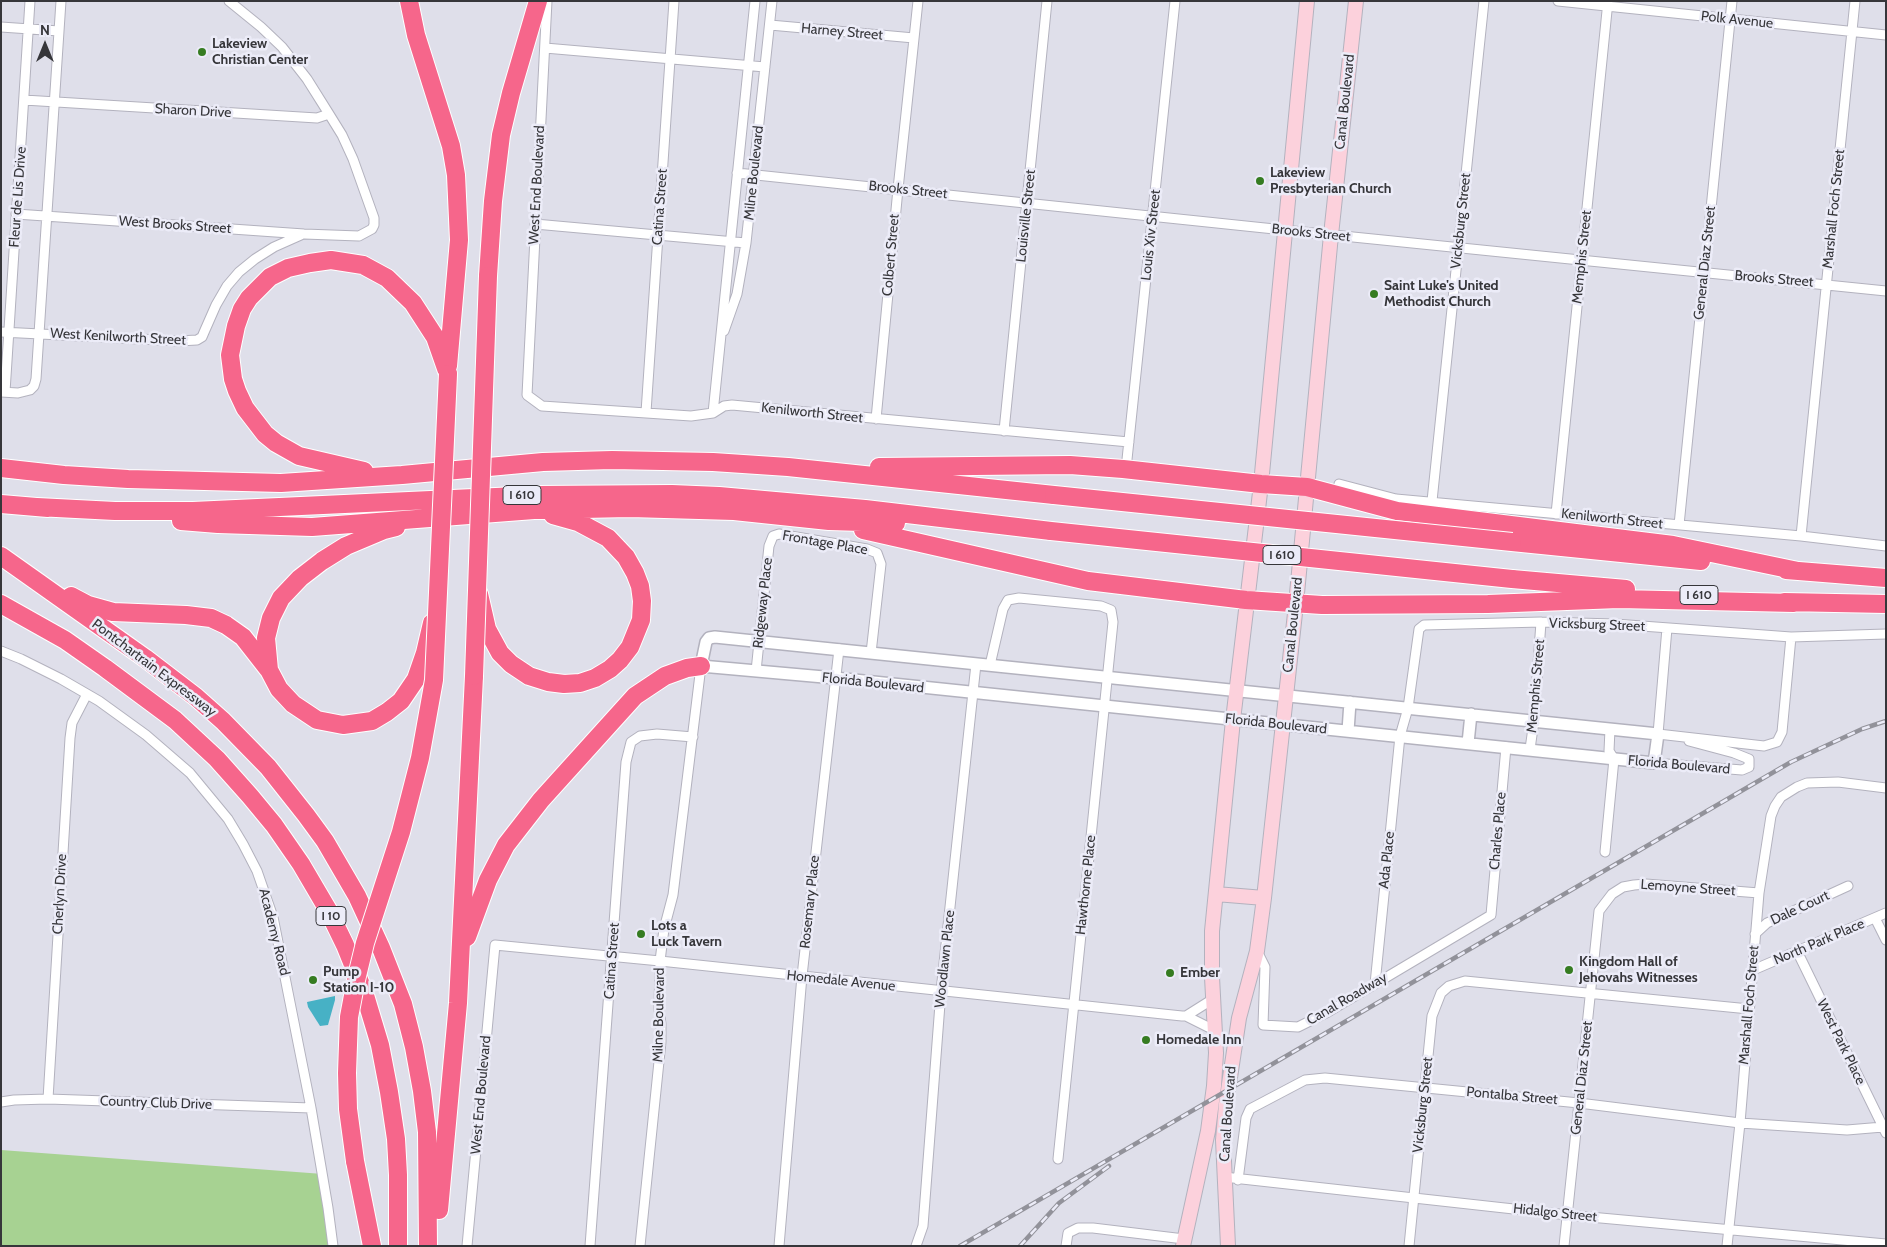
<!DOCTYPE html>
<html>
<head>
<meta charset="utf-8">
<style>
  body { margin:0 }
  #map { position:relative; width:1887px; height:1247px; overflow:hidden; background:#dfdfea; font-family:Cabin,sans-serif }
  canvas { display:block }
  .frame { position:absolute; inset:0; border:2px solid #36363a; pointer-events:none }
  .north { position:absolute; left:20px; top:20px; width:50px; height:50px; -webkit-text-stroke:4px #ececf8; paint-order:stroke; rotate:0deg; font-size:14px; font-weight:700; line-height:20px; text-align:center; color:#36363a }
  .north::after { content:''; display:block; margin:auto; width:18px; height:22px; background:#36363a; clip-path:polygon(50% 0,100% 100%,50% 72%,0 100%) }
</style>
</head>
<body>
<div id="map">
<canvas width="1887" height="1247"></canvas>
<div class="frame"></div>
<div class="north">N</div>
</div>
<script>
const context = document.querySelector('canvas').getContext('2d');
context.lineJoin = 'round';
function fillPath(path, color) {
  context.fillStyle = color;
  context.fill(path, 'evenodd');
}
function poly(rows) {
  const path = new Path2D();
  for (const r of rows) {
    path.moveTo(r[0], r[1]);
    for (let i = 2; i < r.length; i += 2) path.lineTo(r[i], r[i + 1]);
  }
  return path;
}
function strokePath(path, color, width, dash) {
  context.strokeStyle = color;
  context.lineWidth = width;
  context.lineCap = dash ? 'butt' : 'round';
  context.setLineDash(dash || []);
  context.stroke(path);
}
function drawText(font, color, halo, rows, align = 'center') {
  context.font = font + ' Cabin,sans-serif';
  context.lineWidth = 5;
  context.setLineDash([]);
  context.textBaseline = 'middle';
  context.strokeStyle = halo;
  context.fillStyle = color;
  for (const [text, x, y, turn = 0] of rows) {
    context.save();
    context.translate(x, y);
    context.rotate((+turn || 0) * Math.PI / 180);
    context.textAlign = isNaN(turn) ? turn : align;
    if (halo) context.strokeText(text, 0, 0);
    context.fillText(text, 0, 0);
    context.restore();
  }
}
fillPath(poly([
  [1,1150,323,1174,333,1246,1,1246]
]), '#a7d292');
fillPath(poly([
  [335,996,335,1000,328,1025,320,1026,308,1007,307,1002]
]), '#47b1c5');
const minor = poly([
  [547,1,527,395,542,406,691,416,713,413,724,406,732,405,1129,442],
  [1558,1,1886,35],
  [770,25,914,38],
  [1,27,59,31],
  [545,48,765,67],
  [24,100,317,118,329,114],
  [737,173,1284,230,1886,291],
  [16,214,304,234,359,236,372,229,374,225,374,218,353,159,342,135,329,114,307,79,282,47,261,27,229,1],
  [535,224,746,243],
  [724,331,737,294,746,243,772,1],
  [1,332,179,341,197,340,202,337,205,330,216,305,227,286,239,272,255,259,274,247,301,235],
  [1,392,18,393,30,390,34,386,36,379,61,1],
  [5,392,30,1],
  [646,412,674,1],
  [713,413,755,1],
  [876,419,898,189,918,1],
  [1004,431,1047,1],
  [1126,469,1175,1],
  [1339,484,1396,499,1801,536,1886,546],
  [1432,501,1484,1],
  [1556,514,1608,1],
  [1679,525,1732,1],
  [1801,536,1855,1],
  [1,651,21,659,61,679,99,701,146,735,190,773,228,819,243,844,257,871,273,917,311,1108,328,1208,333,1246],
  [990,665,1003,609,1008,600,1019,598,1101,606,1111,610,1113,622,1058,1159],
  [756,671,769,546,773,536,779,534,867,549,877,553,881,564,871,653],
  [1658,734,1764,746,1777,742,1782,732,1791,637],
  [1658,734,1667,628],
  [1530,749,1534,721,1541,622],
  [1654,763,1742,770,1749,767,1749,759,1734,753,1689,741],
  [1605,852,1614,759,1609,751,1610,729],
  [1875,918,1886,940],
  [1755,934,1767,923,1848,886],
  [1257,951,1265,967,1263,1025,1298,1027,1328,1012,1491,915,1506,747],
  [1797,951,1886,1133],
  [1753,970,1886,913],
  [1375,984,1400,736,1408,708,1419,629,1424,625,1541,622,1615,624,1791,637,1886,634],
  [1186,1016,1213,999],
  [48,1099,70,738,72,723,87,694],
  [1,1102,14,1100,48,1099,311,1108],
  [1224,1177,1568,1215,1886,1244],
  [1238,1180,1246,1118,1250,1109,1305,1080,1325,1078,1579,1103,1740,1123,1847,1130,1883,1127],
  [467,1246,495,945,660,961,1182,1016,1186,1016,1214,1030],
  [590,1246,626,762,631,742,640,736,657,734,693,737],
  [640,1246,661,1042,661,1024,659,1009,660,961,664,929,673,895,701,666],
  [779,1246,802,976,839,649],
  [916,1246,923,1226,941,991,976,664],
  [1066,1246,1068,1233,1078,1228,1093,1228,1184,1239],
  [1409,1246,1432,1016,1441,993,1449,986,1465,981,1749,1009],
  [1564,1246,1599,911,1612,894,1623,887,1634,885,1646,884,1759,893],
  [1727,1246,1740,1123,1759,893,1771,816,1775,806,1781,797,1797,787,1807,783,1838,782,1886,788]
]);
const tertiary = poly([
  [715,637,1658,734,1654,763,835,678,701,666,706,642,709,638,715,637],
  [1348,731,1350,702],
  [1468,743,1471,714]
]);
const secondary = poly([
  [1216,894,1264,898],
  [1183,1246,1208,1131,1214,1086,1216,1053,1212,977,1212,931,1233,720,1261,484,1307,1],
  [1228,1246,1223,1140,1226,1104,1239,1018,1257,951,1264,898,1296,604,1331,235,1356,1]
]);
const motorway = poly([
  [409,1,416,35,451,146,456,175,459,240,448,366],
  [488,276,493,201,501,135,511,93,538,1],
  [879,467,1070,465,1123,469,1261,484,1307,487,1397,511,1673,545,1798,571],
  [1,468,64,475,128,479,281,483,402,475,543,462,612,460,713,462,788,467,1054,495],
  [364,471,299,456,276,443,265,434,245,408,237,391,233,379,230,355,236,326,242,309,249,298,270,277,288,268,310,263,331,260,363,265,387,278,413,303,435,337,448,374],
  [1,504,48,508],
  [37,507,115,511,193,511,539,495,672,494,719,496,865,509,1051,531],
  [181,521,218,524,312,527,534,510,630,508,734,511,829,521,896,523],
  [396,527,384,530,346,546,322,561,300,578,281,598,271,618,266,638,269,670,279,689,293,704,317,720,343,725,372,721,387,712,401,701,416,679,425,653,432,623],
  [863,530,1088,581,1246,600,1322,605,1488,604,1619,599,1794,603],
  [1512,542,1701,561],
  [1,556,145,658,196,697,223,721,268,767,306,815,325,841,357,896,381,948,403,1004,414,1047,422,1091,427,1132,428,1246],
  [1786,570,1886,578],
  [1512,579,1626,589],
  [479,594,487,629,500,653,511,664,529,676,548,682,564,684,580,683,595,678,610,669,620,660,630,647,641,620,642,601,640,586,635,573,626,557,608,538,578,522,553,515],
  [71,596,88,605,113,612,186,615,211,618,226,625,243,637,268,669],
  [1784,602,1886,604],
  [1,604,65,640,105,668,175,720,217,759,250,796,274,825,301,864,328,910,345,945,364,992,380,1045,389,1092,396,1139,398,1175,398,1246],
  [467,937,488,880,506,845,541,800,635,696,665,676,687,668,701,666],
  [355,1161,372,1246],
  [439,1210,458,1003,474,676]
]);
strokePath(minor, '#b3b2be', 11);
strokePath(tertiary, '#b3b2be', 14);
strokePath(secondary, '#b3b2be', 16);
strokePath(motorway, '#fff', 20);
strokePath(minor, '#fff', 9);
strokePath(tertiary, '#fff', 11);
strokePath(secondary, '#fcd1dc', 14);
strokePath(motorway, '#f6668b', 18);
const rail = poly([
  [960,1246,1791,762,1862,729,1886,721],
  [1020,1246,1059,1203,1109,1166]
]);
strokePath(rail, '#92929a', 4.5);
strokePath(rail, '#ececf8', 2.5, [8]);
const motorwayBridge = poly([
  [1054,495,1512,542],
  [1051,531,1512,579],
  [474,676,488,276],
  [355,1161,348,1109,347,1073,349,1017,356,980,365,943,401,832,420,758,434,680,448,374]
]);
strokePath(motorwayBridge, '#fff', 20, []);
strokePath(motorwayBridge, '#f6668b', 18);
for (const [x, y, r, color] of [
  [202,52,5,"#367c21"],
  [1260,181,5,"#367c21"],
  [1374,294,5,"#367c21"],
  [641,934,5,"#367c21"],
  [1569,970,5,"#367c21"],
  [1170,973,5,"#367c21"],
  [313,980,5,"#367c21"],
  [1146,1040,5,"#367c21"]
]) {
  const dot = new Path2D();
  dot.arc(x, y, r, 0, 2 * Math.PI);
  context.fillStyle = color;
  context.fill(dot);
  strokePath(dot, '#ececf8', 2);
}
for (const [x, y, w] of [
  [522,495,38],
  [1282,555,38],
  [1699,595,38],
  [331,916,30]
]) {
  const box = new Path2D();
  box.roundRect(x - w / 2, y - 9.5, w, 19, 4);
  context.fillStyle = '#ececf8';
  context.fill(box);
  strokePath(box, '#36363a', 1);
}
drawText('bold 12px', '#36363a', null, [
  ["I 610",522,495],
  ["I 610",1282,555],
  ["I 610",1699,595],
  ["I 10",331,916]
]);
drawText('14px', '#36363a', '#ececf8', [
  ["Polk Avenue",1737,20,6],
  ["Harney Street",842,32,5],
  ["Canal Boulevard",1345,102,-84],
  ["Sharon Drive",193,111,3],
  ["Milne Boulevard",754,173,-84],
  ["West End Boulevard",537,185,-87],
  ["Brooks Street",908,190,6],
  ["Fleur de Lis Drive",18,197,-86],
  ["Catina Street",660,207,-86],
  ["Marshall Foch Street",1834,209,-84],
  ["Louisville Street",1026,216,-84],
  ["Vicksburg Street",1461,221,-84],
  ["West Brooks Street",175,225,4],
  ["Brooks Street",1311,233,6],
  ["Louis Xiv Street",1151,235,-84],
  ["Colbert Street",891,255,-85],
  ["Memphis Street",1582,257,-84],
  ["General Diaz Street",1705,263,-84],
  ["Brooks Street",1774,279,5],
  ["West Kenilworth Street",118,337,3],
  ["Kenilworth Street",812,413,6],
  ["Kenilworth Street",1612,519,6],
  ["Frontage Place",825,543,10],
  ["Ridgeway Place",763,603,-84],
  ["Canal Boulevard",1293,625,-84],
  ["Vicksburg Street",1597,625,2],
  ["Pontchartrain Expressway",154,668,37],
  ["Florida Boulevard",873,683,6],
  ["Memphis Street",1536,686,-85],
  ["Florida Boulevard",1276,724,6],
  ["Florida Boulevard",1679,765,5],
  ["Charles Place",1498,831,-85],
  ["Ada Place",1387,860,-84],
  ["Hawthorne Place",1086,885,-84],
  ["Lemoyne Street",1688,888,4],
  ["Cherlyn Drive",60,894,-87],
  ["Rosemary Place",810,902,-84],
  ["Dale Court",1800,908,-25],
  ["Academy Road",274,932,76],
  ["North Park Place",1819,942,-23],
  ["Woodlawn Place",945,959,-84],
  ["Catina Street",612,961,-86],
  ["Homedale Avenue",841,981,6],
  ["Canal Roadway",1347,999,-30],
  ["Marshall Foch Street",1749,1005,-85],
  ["Milne Boulevard",659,1015,-89],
  ["West Park Place",1841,1042,64],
  ["General Diaz Street",1582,1078,-84],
  ["West End Boulevard",481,1095,-85],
  ["Pontalba Street",1512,1096,5],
  ["Country Club Drive",156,1103,2],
  ["Vicksburg Street",1423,1105,-84],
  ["Canal Boulevard",1228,1114,-86],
  ["Hidalgo Street",1555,1213,6]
]);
drawText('bold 14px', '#36363a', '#ececf8', [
  ["Lakeview",212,44],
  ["Christian Center",212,60],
  ["Lakeview",1270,173],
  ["Presbyterian Church",1270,189],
  ["Saint Luke's United",1384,286],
  ["Methodist Church",1384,302],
  ["Lots a",651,926],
  ["Luck Tavern",651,942],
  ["Kingdom Hall of",1579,962],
  ["Jehovahs Witnesses",1579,978],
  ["Pump",323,972],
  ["Station I-10",323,988],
  ["Ember",1180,973],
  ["Homedale Inn",1156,1040]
], 'left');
</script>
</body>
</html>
